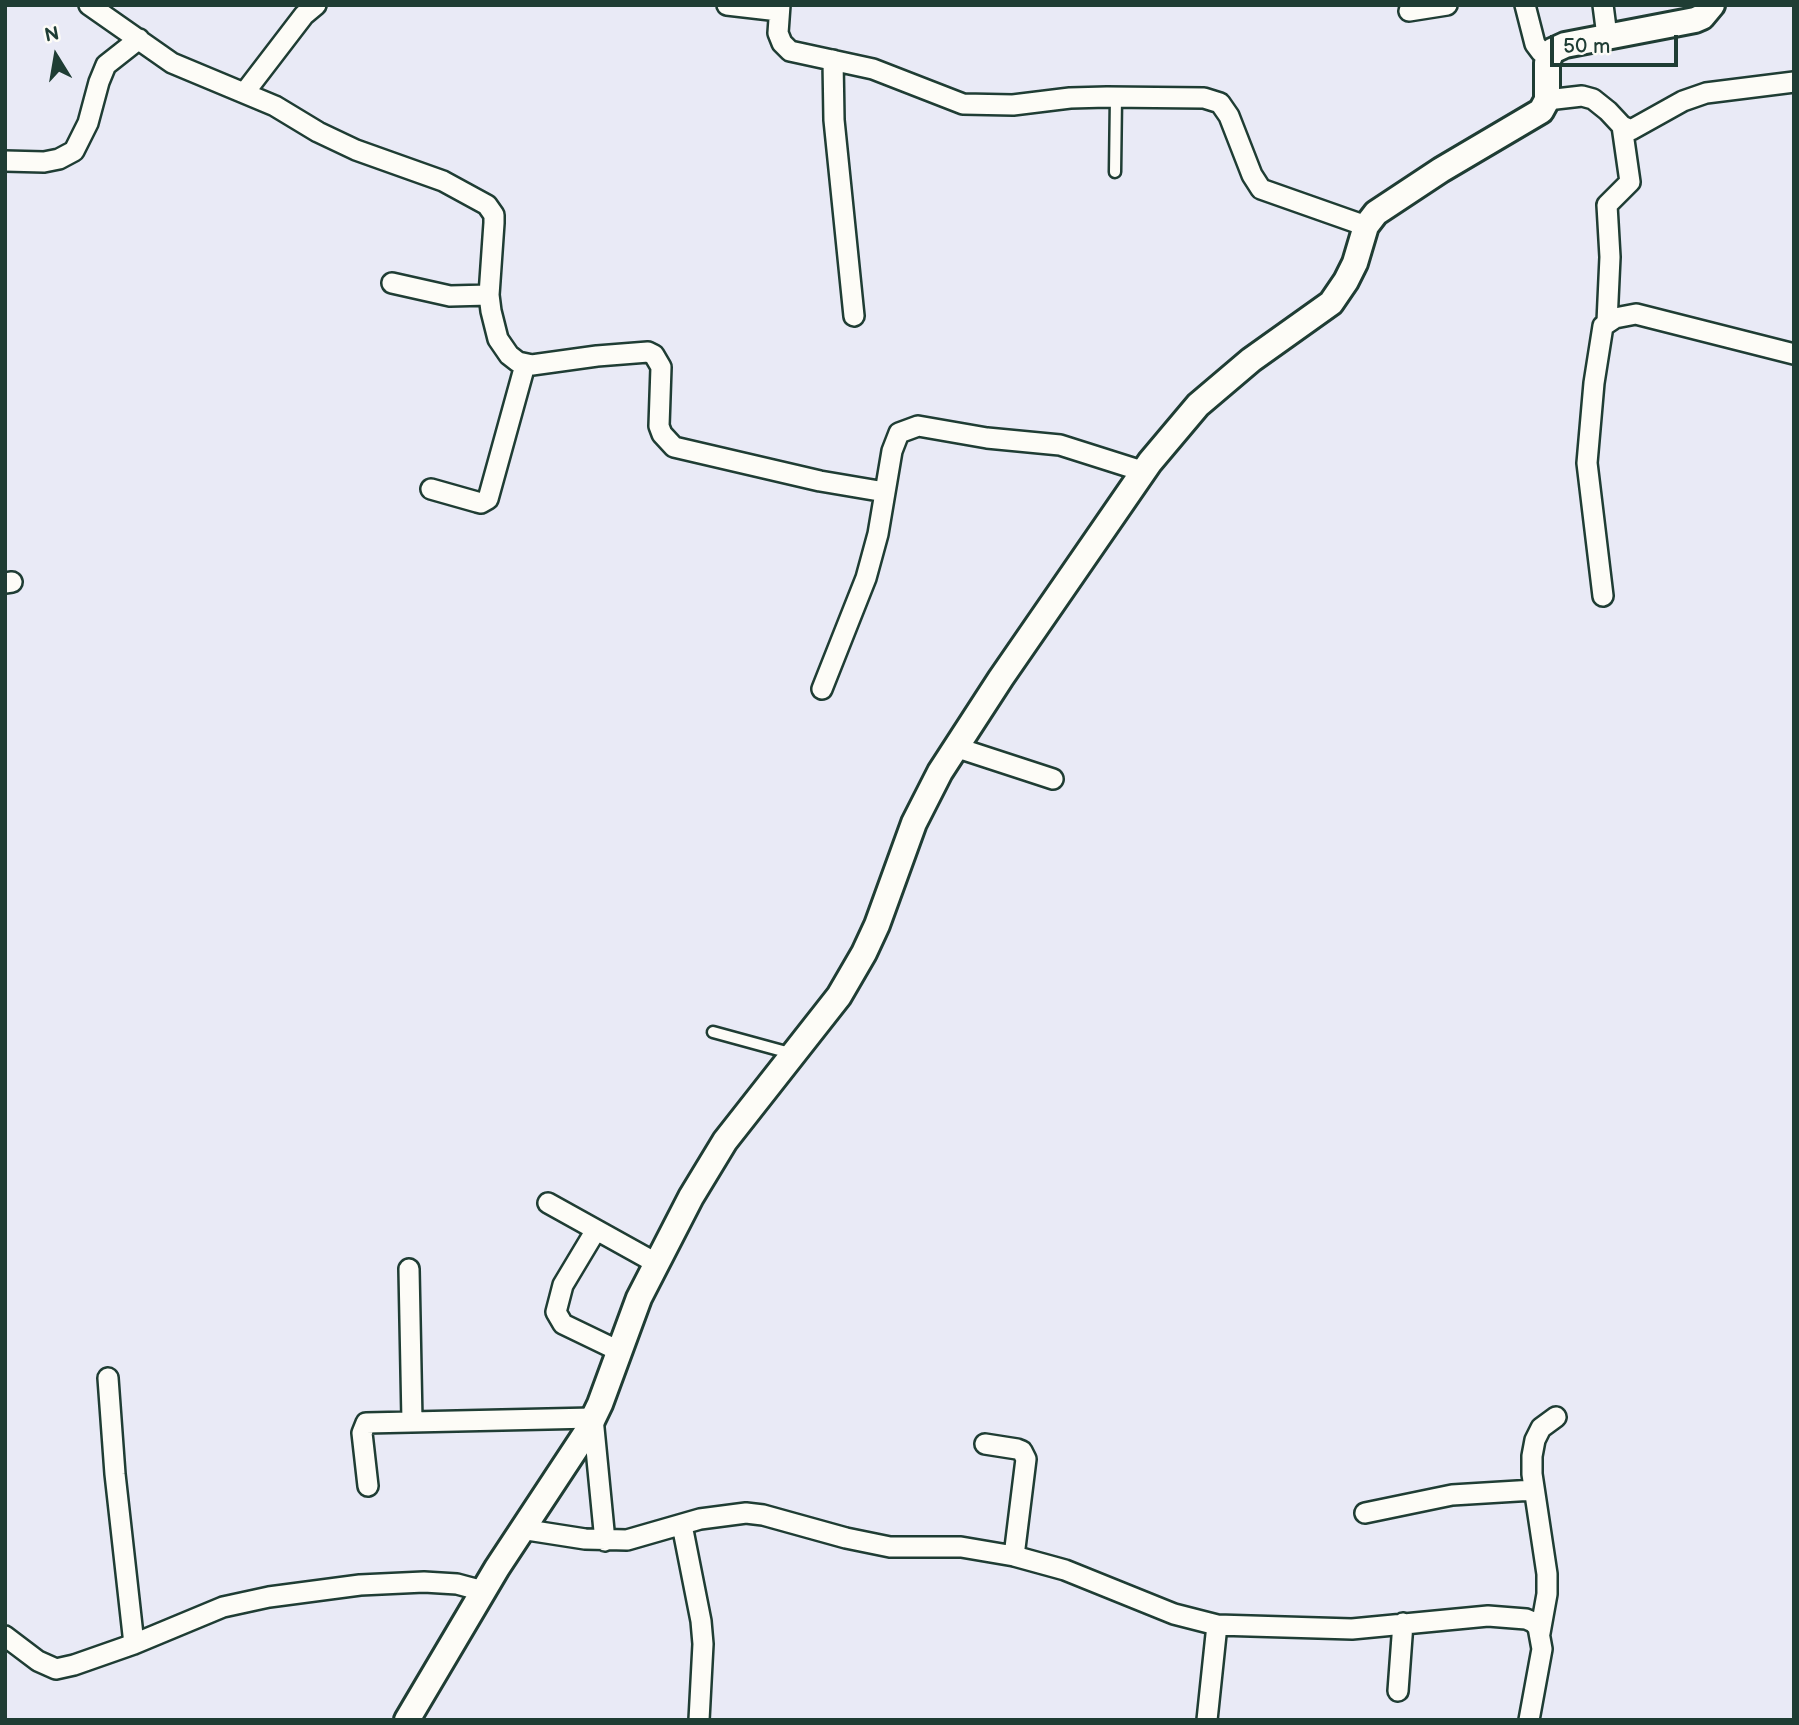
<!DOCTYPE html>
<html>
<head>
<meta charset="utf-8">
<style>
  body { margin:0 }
  #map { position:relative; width:1799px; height:1725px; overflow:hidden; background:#e9eaf6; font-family:"Balsamiq Sans",sans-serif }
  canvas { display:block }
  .frame { position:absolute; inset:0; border:7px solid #1f3d34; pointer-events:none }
  .north { position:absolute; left:21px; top:21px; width:70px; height:70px; -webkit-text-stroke:5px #fdfcf7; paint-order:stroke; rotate:349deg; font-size:19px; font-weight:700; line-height:28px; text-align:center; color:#1f3d34 }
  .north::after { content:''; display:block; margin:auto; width:24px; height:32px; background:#1f3d34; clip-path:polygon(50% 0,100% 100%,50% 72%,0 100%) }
  .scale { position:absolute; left:1550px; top:35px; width:128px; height:32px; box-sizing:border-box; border:4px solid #1f3d34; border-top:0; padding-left:9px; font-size:21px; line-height:24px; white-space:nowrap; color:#1f3d34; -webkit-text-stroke:5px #fdfcf7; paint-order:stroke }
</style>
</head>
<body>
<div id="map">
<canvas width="1799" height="1725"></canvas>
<div class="frame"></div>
<div class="north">N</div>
<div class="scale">50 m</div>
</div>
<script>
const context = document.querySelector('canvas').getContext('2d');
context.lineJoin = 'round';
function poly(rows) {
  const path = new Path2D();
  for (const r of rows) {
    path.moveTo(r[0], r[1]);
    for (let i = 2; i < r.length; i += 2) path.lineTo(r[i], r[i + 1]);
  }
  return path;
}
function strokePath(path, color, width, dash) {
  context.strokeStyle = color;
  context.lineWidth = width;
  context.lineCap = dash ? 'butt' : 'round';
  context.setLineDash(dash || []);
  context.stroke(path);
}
const service = poly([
  [1115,172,1116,97],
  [713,1032,790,1053]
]);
const minor = poly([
  [89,5,172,63,275,106,318,132,356,150,443,181,487,205,494,215,494,223,489,295,491,311,498,339,509,355,518,362,532,365,597,356,648,352,654,355,661,367,659,426,662,434,674,447,820,481,885,492],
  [727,5,779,11],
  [780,5,778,33,782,43,790,51,873,69,963,104,1013,105,1070,98,1107,97,1204,98,1220,103,1229,116,1252,175,1261,189,1366,226],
  [1525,5,1535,44,1541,52,1549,56],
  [1603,5,1607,36],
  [1409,11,1447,5],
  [833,60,834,120,854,316],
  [245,92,304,15,316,5],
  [1547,100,1582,96,1593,99,1608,111,1622,126,1631,130,1683,101,1706,93,1794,82],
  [5,161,44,162,59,159,74,151,88,123,99,82,106,65,139,39],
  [392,283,450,296,489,295],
  [1607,322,1610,257,1607,205,1630,182,1622,126],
  [431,489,477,502,481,503,488,499,525,365],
  [5,583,12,582],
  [1603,596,1587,463,1594,383,1603,326,1615,318,1636,314,1794,354],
  [822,689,866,578,878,534,892,451,899,433,918,426,987,438,1060,445,1142,471],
  [955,747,1053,779],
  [548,1203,656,1263],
  [596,1230,563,1285,556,1312,563,1324,619,1351],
  [409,1269,412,1421],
  [108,1378,115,1474,134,1644],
  [985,1444,1017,1449,1022,1451,1026,1459,1014,1556],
  [368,1486,362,1433,366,1423,593,1418,605,1541],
  [1365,1513,1452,1495,1534,1490],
  [682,1525,701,1621,703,1644,699,1720],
  [521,1529,585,1539,627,1540,700,1519,746,1513,763,1515,846,1538,890,1547,961,1547,1014,1556,1065,1570,1174,1614,1217,1625,1352,1629,1488,1616,1526,1619,1533,1622,1538,1627,1542,1649,1529,1720],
  [1540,1633,1547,1594,1547,1574,1532,1474,1532,1456,1535,1440,1541,1428,1556,1417],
  [5,1636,38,1661,56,1669,74,1665,134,1644,223,1607,269,1597,360,1585,424,1582,457,1584,483,1591],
  [1398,1691,1403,1623],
  [1207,1720,1217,1625]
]);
const tertiary = poly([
  [407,1720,497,1568,586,1433,600,1404,639,1298,691,1197,725,1141,839,996,864,953,877,925,914,823,940,772,1001,678,1150,462,1198,405,1251,360,1331,303,1346,281,1355,263,1366,226,1376,213,1441,170,1541,111,1547,100,1547,63,1552,51,1565,45,1695,20,1702,17,1712,5]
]);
strokePath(service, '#1f3d34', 15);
strokePath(minor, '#1f3d34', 24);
strokePath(tertiary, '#1f3d34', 30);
strokePath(service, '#fdfcf7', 10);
strokePath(minor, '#fdfcf7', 19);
strokePath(tertiary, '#fdfcf7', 24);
</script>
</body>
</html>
